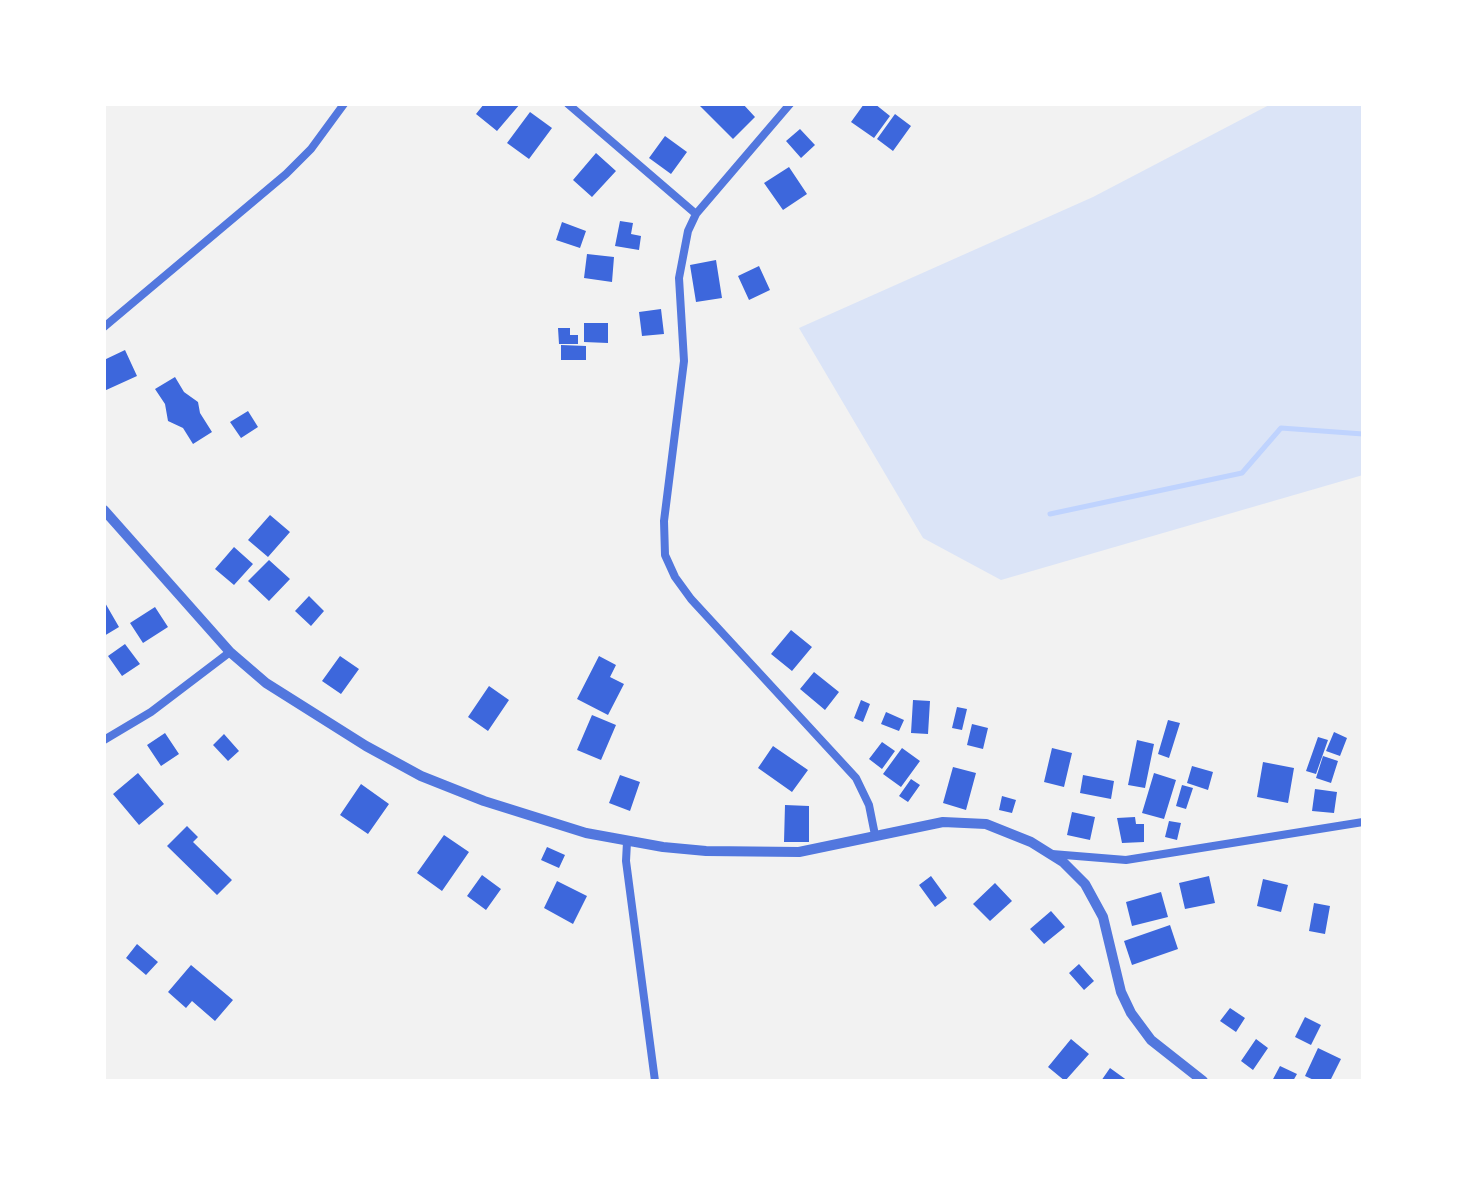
<!DOCTYPE html>
<html>
<head>
<meta charset="utf-8">
<style>
  body { margin:0 }
  #map { position:relative; width:1467px; height:1185px; overflow:hidden; background:#f2f2f2; font-family:Commissioner,sans-serif }
  canvas { display:block }
  .frame { position:absolute; inset:0; border:106px solid #fff; pointer-events:none }
</style>
</head>
<body>
<div id="map">
<canvas width="1467" height="1185"></canvas>
<div class="frame"></div>
</div>
<script>
const context = document.querySelector('canvas').getContext('2d');
context.lineJoin = 'round';
function fillPath(path, color) {
  context.fillStyle = color;
  context.fill(path, 'evenodd');
}
function poly(rows) {
  const path = new Path2D();
  for (const r of rows) {
    path.moveTo(r[0], r[1]);
    for (let i = 2; i < r.length; i += 2) path.lineTo(r[i], r[i + 1]);
  }
  return path;
}
function strokePath(path, color, width, dash) {
  context.strokeStyle = color;
  context.lineWidth = width;
  context.lineCap = dash ? 'butt' : 'round';
  context.setLineDash(dash || []);
  context.stroke(path);
}
fillPath(poly([
  [1271,104,1363,104,1363,475,1001,580,923,538,799,328,1093,197]
]), '#dbe4f7');
strokePath(poly([
  [1050,514,1242,473,1281,428,1363,434]
]), '#bfd3fe', 5);
fillPath(poly([
  [484,104,520,104,497,131,476,114],
  [698,104,743,104,755,117,733,139],
  [864,104,875,104,890,116,874,138,851,122],
  [530,112,552,128,529,159,507,143],
  [895,114,911,126,893,151,877,139],
  [800,129,815,145,801,158,786,141],
  [665,136,687,152,671,174,649,158],
  [596,153,616,171,592,197,573,180],
  [789,167,807,194,783,210,764,183],
  [620,221,633,223,631,234,641,236,639,250,615,246],
  [562,222,586,231,580,248,556,240],
  [587,254,614,257,612,282,584,278],
  [716,260,722,298,696,302,690,265],
  [759,266,770,290,749,300,738,276],
  [661,309,664,334,642,336,639,312],
  [584,323,608,323,608,343,584,342],
  [558,328,570,328,570,335,578,335,578,344,559,344],
  [561,345,586,346,586,360,561,360],
  [125,350,137,376,104,391,104,360],
  [175,377,184,392,198,402,200,413,212,432,193,444,183,428,168,421,165,404,155,389],
  [248,411,258,427,241,438,230,422],
  [270,515,290,532,268,557,248,540],
  [234,547,253,564,234,585,215,569],
  [269,560,290,579,269,601,248,581],
  [309,596,324,611,311,626,295,611],
  [104,601,119,627,104,636],
  [155,607,168,627,143,643,130,623],
  [791,630,812,647,792,671,771,654],
  [125,644,140,664,122,676,108,656],
  [340,656,359,669,341,694,322,681],
  [599,656,616,665,610,677,624,684,608,715,577,699],
  [814,672,839,692,825,710,800,689],
  [489,686,509,700,488,731,468,717],
  [861,700,870,704,863,722,854,718],
  [913,700,930,701,928,734,911,733],
  [957,707,967,709,962,730,952,728],
  [886,712,904,720,899,731,881,724],
  [592,715,616,725,601,760,577,750],
  [1168,720,1180,723,1169,758,1158,754],
  [972,724,988,728,983,749,967,745],
  [1334,732,1347,738,1340,756,1326,751],
  [165,733,179,754,161,766,147,745],
  [224,734,239,751,228,761,213,745],
  [1318,737,1328,740,1316,774,1306,771],
  [1137,740,1154,744,1145,788,1128,785],
  [882,742,895,751,882,769,869,759],
  [773,746,808,770,792,792,758,768],
  [902,748,920,761,901,787,883,774],
  [1052,748,1072,753,1064,787,1044,782],
  [1323,756,1338,761,1331,783,1316,778],
  [1263,762,1294,768,1288,803,1257,797],
  [1192,766,1213,772,1208,790,1187,783],
  [953,767,976,773,966,810,943,803],
  [138,773,164,804,139,825,113,794],
  [1154,773,1176,780,1164,819,1142,813],
  [620,775,640,782,630,811,609,803],
  [1083,775,1114,781,1111,799,1080,793],
  [911,779,920,785,908,802,899,796],
  [361,784,389,804,368,834,340,815],
  [1182,785,1193,788,1186,809,1176,806],
  [1315,789,1337,792,1334,813,1312,811],
  [1002,796,1016,800,1012,813,999,810],
  [785,805,809,806,809,842,784,842],
  [1072,812,1095,817,1090,840,1067,835],
  [1135,817,1136,824,1144,824,1144,842,1122,843,1117,818],
  [1169,821,1181,823,1177,840,1165,837],
  [187,826,198,837,193,842,232,880,217,895,167,846],
  [444,835,469,852,442,891,417,873],
  [547,847,565,855,559,868,541,860],
  [482,875,501,889,486,910,467,896],
  [931,876,947,898,935,907,919,885],
  [1209,876,1215,903,1185,909,1179,883],
  [1263,879,1288,885,1281,912,1257,906],
  [557,881,587,896,573,924,544,908],
  [995,883,1012,901,990,921,973,904],
  [1161,892,1168,917,1132,926,1126,902],
  [1314,903,1330,906,1325,934,1309,931],
  [1051,911,1065,927,1044,944,1030,929],
  [1170,925,1178,949,1132,965,1124,941],
  [137,944,158,962,146,975,126,958],
  [1079,964,1094,981,1084,990,1069,973],
  [191,965,233,1000,215,1021,192,1001,186,1008,168,992],
  [1230,1008,1245,1018,1236,1032,1220,1021],
  [1305,1017,1321,1025,1311,1045,1295,1037],
  [1071,1039,1089,1054,1065,1081,1048,1067],
  [1256,1039,1268,1048,1253,1070,1241,1061],
  [1318,1048,1341,1059,1330,1081,1316,1081,1305,1076],
  [1280,1066,1297,1074,1293,1081,1272,1081],
  [1110,1068,1128,1081,1101,1081]
]), '#3d67dc');
strokePath(poly([
  [568,104,696,214],
  [790,104,696,214,688,231,679,278,684,361,664,521,665,555,675,577,691,599,856,778,869,805,875,835],
  [104,327,286,174,311,149,344,104],
  [104,740,151,712,230,652],
  [627,842,626,861,655,1081],
  [1052,854,1126,860,1363,822]
]), '#5277de', 8);
strokePath(poly([
  [104,510,230,652,266,683,366,746,421,776,484,801,586,833,663,847,706,851,799,852,943,822,986,824,1031,842,1063,862,1085,884,1103,917,1121,992,1131,1013,1151,1040,1203,1081]
]), '#5277de', 10);
</script>
</body>
</html>
